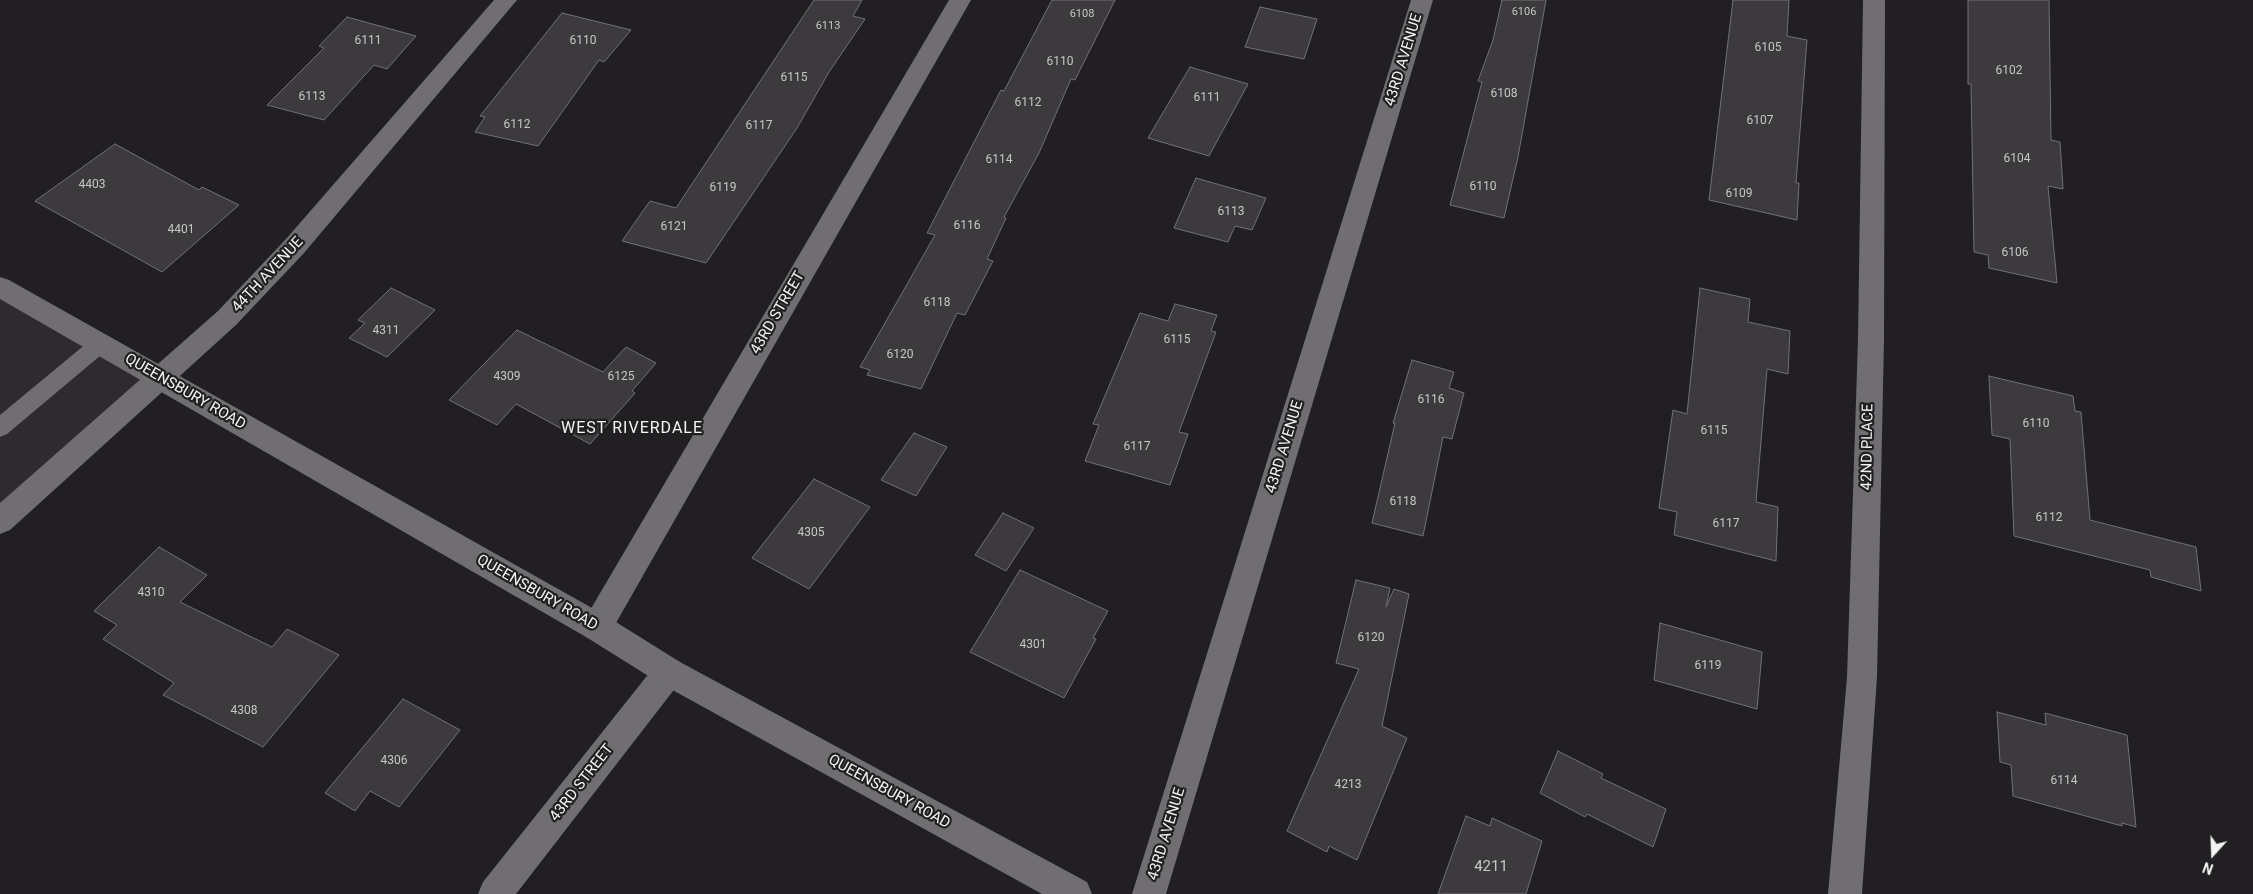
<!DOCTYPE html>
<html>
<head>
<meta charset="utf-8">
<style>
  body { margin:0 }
  #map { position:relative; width:2253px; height:894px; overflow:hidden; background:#211f22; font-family:Roboto,sans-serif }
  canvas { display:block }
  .north { position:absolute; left:2188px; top:829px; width:50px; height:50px; -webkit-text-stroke:4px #211f22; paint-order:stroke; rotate:200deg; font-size:14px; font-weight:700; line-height:20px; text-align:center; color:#f5f4f5 }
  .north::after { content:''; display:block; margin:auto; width:18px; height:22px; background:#f5f4f5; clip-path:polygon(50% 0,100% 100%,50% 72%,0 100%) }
</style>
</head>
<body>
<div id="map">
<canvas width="2253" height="894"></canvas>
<div class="north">N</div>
</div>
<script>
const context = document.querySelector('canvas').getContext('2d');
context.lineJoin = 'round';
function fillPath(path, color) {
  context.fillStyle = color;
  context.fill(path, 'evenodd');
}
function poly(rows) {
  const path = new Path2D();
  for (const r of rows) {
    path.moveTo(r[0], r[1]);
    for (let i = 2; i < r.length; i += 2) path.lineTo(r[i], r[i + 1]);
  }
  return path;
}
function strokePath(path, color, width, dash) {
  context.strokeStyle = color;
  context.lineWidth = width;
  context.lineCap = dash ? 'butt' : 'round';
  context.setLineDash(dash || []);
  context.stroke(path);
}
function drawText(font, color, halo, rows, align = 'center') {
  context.font = font + ' Roboto,sans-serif';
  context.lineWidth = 4.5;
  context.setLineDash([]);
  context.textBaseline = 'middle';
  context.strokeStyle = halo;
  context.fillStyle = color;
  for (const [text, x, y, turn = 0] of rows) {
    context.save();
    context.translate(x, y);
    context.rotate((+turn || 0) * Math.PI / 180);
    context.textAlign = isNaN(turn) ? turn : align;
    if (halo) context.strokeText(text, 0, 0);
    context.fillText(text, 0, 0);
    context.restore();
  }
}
fillPath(poly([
  [0,287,160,377,0,521]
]), '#2f2930');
const building = poly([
  [814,0,862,0,853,16,865,19,829,72,797,128,706,263,622,241,650,201,676,208,814,0],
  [1052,0,1115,0,1075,80,1071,79,1039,153,1004,217,1006,218,987,259,993,261,965,315,957,313,921,389,867,375,870,370,860,367,935,235,927,233,1001,90,1004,91,1052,0],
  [1502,0,1546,0,1518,157,1504,218,1450,205,1482,82,1478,81,1493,40,1502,0],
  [1733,0,1789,0,1787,36,1807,40,1796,183,1799,183,1797,220,1709,200,1733,0],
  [1968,0,2049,0,2051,140,2060,142,2063,189,2048,186,2057,283,1989,268,1988,255,1974,252,1971,84,1968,84,1968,0],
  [1260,7,1317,19,1304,59,1245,47,1260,7],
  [562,13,631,30,604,62,599,60,538,146,475,132,485,117,480,116,562,13],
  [347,17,416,36,387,69,374,65,324,120,267,105,324,48,319,46,347,17],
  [1190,67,1248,84,1209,156,1148,138,1190,67],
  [115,144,199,190,202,187,239,205,162,272,35,201,115,144],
  [1196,178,1266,198,1252,230,1235,226,1228,242,1174,228,1196,178],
  [391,288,435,310,387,357,349,338,365,323,358,320,391,288],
  [1700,288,1750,299,1748,322,1790,331,1788,374,1767,369,1756,502,1778,507,1776,561,1674,535,1677,512,1659,508,1673,410,1687,414,1700,288],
  [1175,304,1217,315,1211,331,1216,332,1179,432,1188,434,1170,485,1085,461,1099,425,1093,424,1140,313,1168,321,1175,304],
  [517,330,603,372,626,347,656,363,632,391,635,393,590,444,516,404,497,425,449,400,517,330],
  [1412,360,1454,372,1449,388,1464,393,1452,439,1443,437,1423,536,1372,523,1395,423,1393,423,1412,360],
  [1989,376,2073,396,2075,411,2081,412,2090,520,2196,547,2201,591,2151,577,2150,570,2014,536,2010,439,1992,435,1989,376],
  [914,433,947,447,916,496,881,480,914,433],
  [814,479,870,507,809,589,752,558,814,479],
  [1003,513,1034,528,1006,571,975,555,1003,513],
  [159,547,207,575,180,602,272,647,287,629,339,655,263,747,163,695,174,683,103,639,117,625,94,611,159,547],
  [1020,570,1108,611,1093,638,1096,639,1064,698,970,652,1020,570],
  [1356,580,1390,588,1386,607,1394,589,1409,594,1382,726,1407,738,1357,860,1329,846,1327,852,1287,831,1359,669,1336,663,1356,580],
  [1660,623,1762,652,1757,709,1654,680,1660,623],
  [403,699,460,730,399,807,370,791,355,811,325,793,403,699],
  [1997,712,2046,725,2045,713,2127,735,2136,827,2122,823,2122,826,2013,796,2011,765,2000,762,1997,712],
  [1558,751,1603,774,1601,778,1666,809,1653,847,1587,814,1585,817,1540,793,1558,751],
  [1466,816,1490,826,1492,818,1542,841,1526,894,1438,894,1466,816]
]);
fillPath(building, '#3c3a3d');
strokePath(building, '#737174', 1);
fillPath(poly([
  [100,336,107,338,110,344,107,350,7,434,0,437,0,415,93,338,100,336]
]), '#706e71');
fillPath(poly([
  [494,0,517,0,304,253,236,325,10,530,0,534,0,503,218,311,286,239,494,0],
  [949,0,971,0,608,637,597,641,586,637,582,627,586,617,949,0],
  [1411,0,1433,0,1166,894,1132,894,1411,0],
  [1863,0,1885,0,1884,339,1877,677,1862,894,1828,894,1847,677,1858,339,1863,0],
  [669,658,680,662,684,672,680,682,516,894,478,894,483,882,658,662,669,658]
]), '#706e71');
fillPath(poly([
  [0,277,9,280,608,617,680,662,1087,882,1092,894,1042,894,658,682,586,637,0,299,0,277]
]), '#706e71');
drawText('11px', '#c7c6c7', null, [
  ["6106",1524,12],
  ["6108",1082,14],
  ["6113",828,26]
]);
drawText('12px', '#c7c6c7', null, [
  ["6111",368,41],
  ["6110",583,41],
  ["6105",1768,48],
  ["6110",1060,62],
  ["6102",2009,71],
  ["6115",794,78],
  ["6108",1504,94],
  ["6113",312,97],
  ["6111",1207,98],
  ["6112",1028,103],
  ["6107",1760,121],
  ["6112",517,125],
  ["6117",759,126],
  ["6104",2017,159],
  ["6114",999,160],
  ["4403",92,185],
  ["6110",1483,187],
  ["6119",723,188],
  ["6109",1739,194],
  ["6113",1231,212],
  ["6116",967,226],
  ["6121",674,227],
  ["4401",181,230],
  ["6106",2015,253],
  ["6118",937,303],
  ["4311",386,331],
  ["6115",1177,340],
  ["6120",900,355],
  ["4309",507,377],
  ["6125",621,377],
  ["6116",1431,400],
  ["6110",2036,424],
  ["6115",1714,431],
  ["6117",1137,447],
  ["6118",1403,502],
  ["6112",2049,518],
  ["6117",1726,524],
  ["4305",811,533],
  ["4310",151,593],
  ["6120",1371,638],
  ["4301",1033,645],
  ["6119",1708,666],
  ["4308",244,711],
  ["4306",394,761],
  ["6114",2064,781],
  ["4213",1348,785]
]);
drawText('15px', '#f5f4f5', '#211f22', [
  ["43RD AVENUE",1404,60,-73],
  ["44TH AVENUE",268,275,-47],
  ["43RD STREET",778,313,-60],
  ["QUEENSBURY ROAD",185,392,30],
  ["43RD AVENUE",1285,447,-73],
  ["42ND PLACE",1868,447,-89],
  ["QUEENSBURY ROAD",537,593,30],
  ["43RD STREET",582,783,-52],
  ["QUEENSBURY ROAD",889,792,29],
  ["43RD AVENUE",1167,834,-73]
]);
drawText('15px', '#c7c6c7', null, [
  ["4211",1491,867]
]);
context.letterSpacing = '1px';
drawText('16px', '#f5f4f5', '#211f22', [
  ["WEST RIVERDALE",632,429]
]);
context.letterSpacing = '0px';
</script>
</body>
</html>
